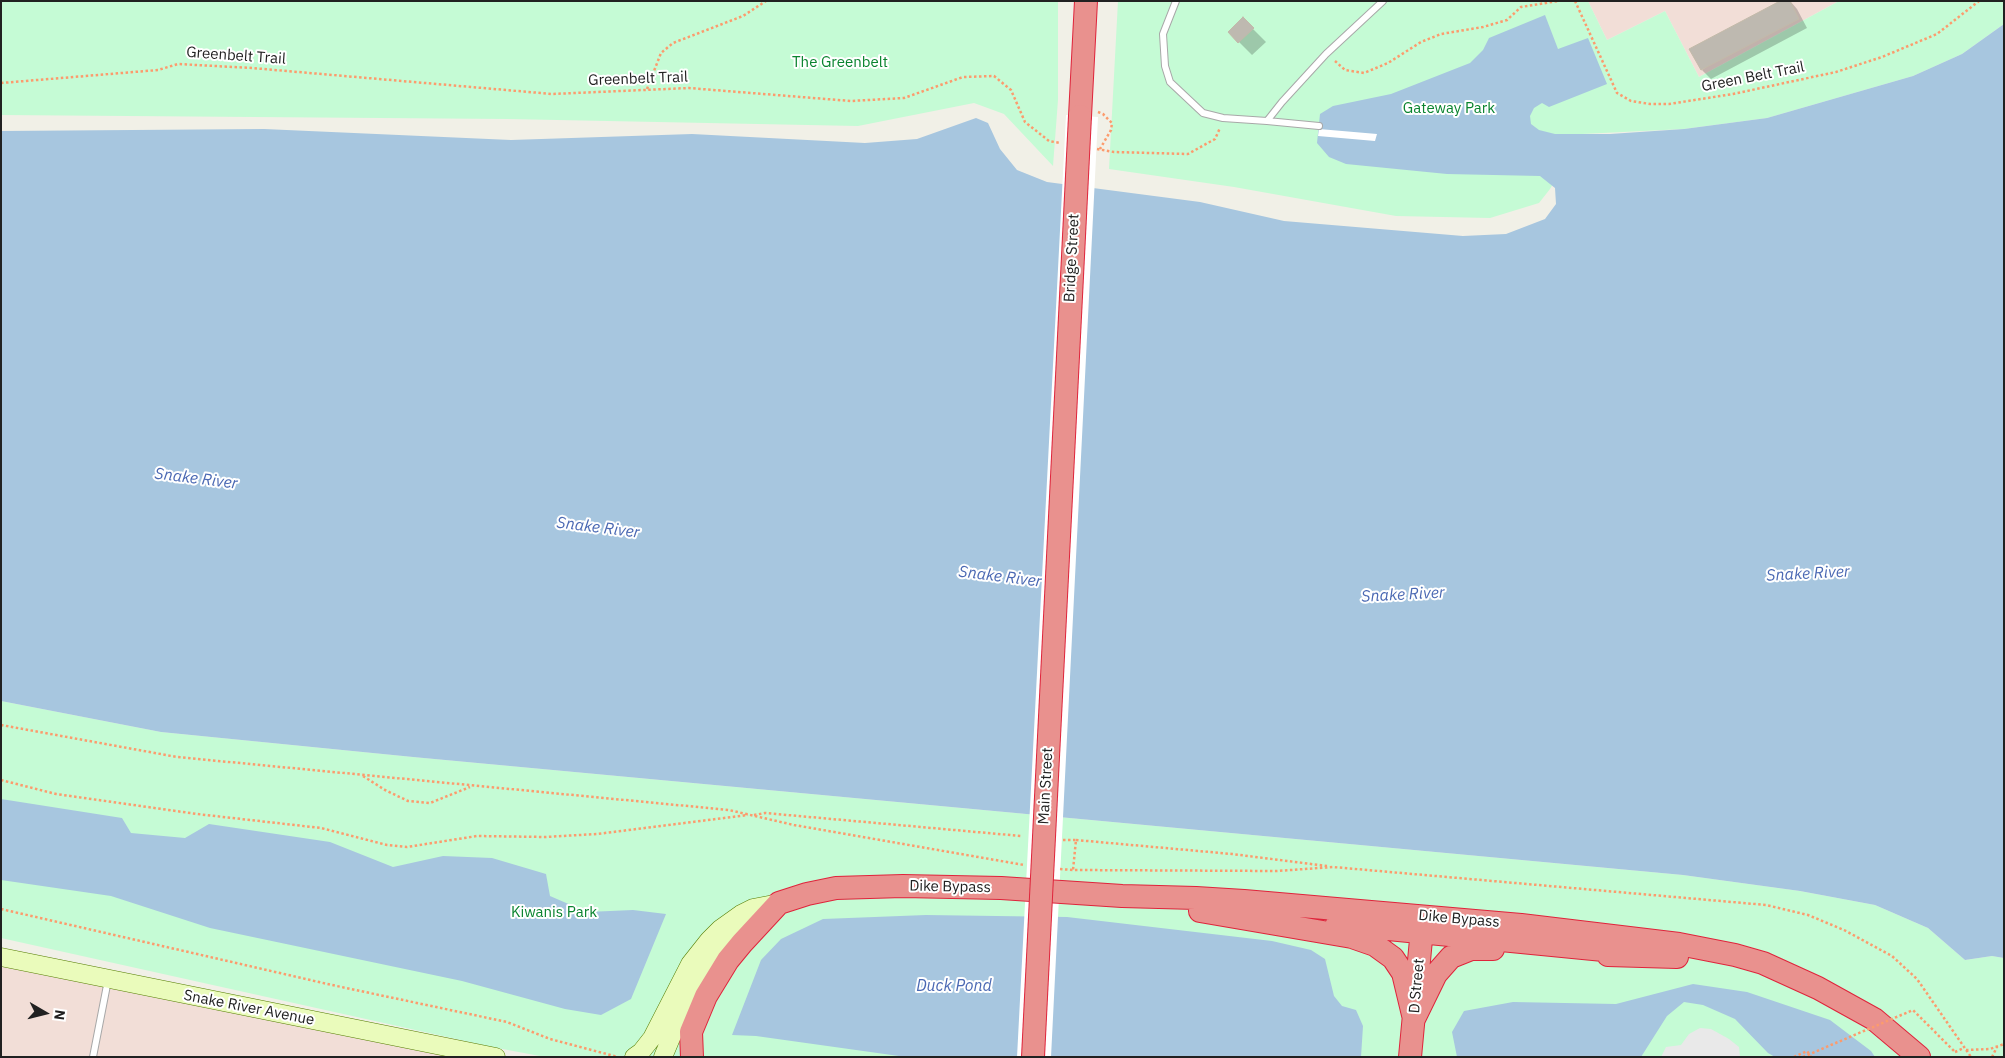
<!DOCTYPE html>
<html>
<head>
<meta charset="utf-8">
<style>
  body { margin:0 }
  #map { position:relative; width:2005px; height:1058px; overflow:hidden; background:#f1f0e7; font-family:"IBM Plex Sans",sans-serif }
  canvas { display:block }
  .frame { position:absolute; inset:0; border:2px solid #212121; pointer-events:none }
  .north { position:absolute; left:20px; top:988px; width:50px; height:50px; -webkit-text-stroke:4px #fff; paint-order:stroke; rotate:98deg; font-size:14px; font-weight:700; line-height:20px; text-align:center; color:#212121 }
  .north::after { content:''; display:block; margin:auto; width:18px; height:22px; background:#212121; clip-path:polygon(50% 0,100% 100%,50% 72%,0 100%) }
</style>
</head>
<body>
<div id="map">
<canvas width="2005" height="1058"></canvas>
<div class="frame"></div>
<div class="north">N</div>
</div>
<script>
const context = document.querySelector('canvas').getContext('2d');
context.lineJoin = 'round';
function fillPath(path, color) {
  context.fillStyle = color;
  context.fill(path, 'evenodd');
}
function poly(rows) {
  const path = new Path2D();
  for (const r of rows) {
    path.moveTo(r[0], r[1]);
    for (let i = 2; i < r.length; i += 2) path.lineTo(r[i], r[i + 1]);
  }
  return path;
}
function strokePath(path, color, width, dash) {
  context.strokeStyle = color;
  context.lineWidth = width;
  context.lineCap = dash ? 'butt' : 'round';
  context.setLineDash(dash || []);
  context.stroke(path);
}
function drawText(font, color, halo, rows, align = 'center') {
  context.font = font + ' "IBM Plex Sans",sans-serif';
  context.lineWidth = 4;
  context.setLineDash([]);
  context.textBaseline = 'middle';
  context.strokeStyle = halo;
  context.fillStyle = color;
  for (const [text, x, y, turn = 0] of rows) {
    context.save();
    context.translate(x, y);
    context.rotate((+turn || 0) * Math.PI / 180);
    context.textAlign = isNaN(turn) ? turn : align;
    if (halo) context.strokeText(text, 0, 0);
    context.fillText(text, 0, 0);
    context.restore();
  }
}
fillPath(poly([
  [1588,1,1839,1,1699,77,1665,11,1607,40],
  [1,957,496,1057,1,1057]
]), '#f2ded7');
fillPath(poly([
  [1,1,1058,1,1058,100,1053,166,1004,114,974,103,858,126,507,119,1,115],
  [1118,1,1588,1,1607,40,1665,11,1699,77,1839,1,2004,1,2004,24,1962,54,1913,76,1767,118,1684,129,1582,134,1550,189,1539,203,1490,218,1396,216,1234,187,1109,169],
  [1,701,161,732,413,757,1683,875,1800,891,1875,905,1928,928,1965,960,1992,956,2004,958,2004,1057,545,1057,492,1047,1,938]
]), '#c5fbd5');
fillPath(poly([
  [1700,1028,1711,1029,1729,1039,1739,1047,1740,1057,1661,1057,1666,1047,1681,1045,1689,1034]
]), '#e9e9e9');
fillPath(poly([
  [1545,15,1558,49,1588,38,1607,84,1549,107,1542,103,1534,108,1530,116,1531,124,1539,130,1555,134,1610,134,1684,129,1767,118,1913,76,1962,54,2004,24,2004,958,1992,956,1965,960,1928,928,1875,905,1800,891,1683,875,413,757,161,732,1,701,1,131,264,129,511,140,692,134,865,143,917,139,976,118,988,123,1000,149,1017,170,1047,182,1200,202,1284,221,1463,236,1506,234,1545,219,1556,204,1555,188,1540,176,1447,174,1346,164,1329,157,1317,143,1320,114,1333,106,1391,94,1470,63,1483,50,1489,38],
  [1,799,122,818,131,833,185,838,209,824,330,842,393,867,443,856,492,858,546,874,550,896,587,912,633,910,666,914,631,999,601,1015,565,1009,462,981,210,928,111,896,1,880],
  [926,915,1067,917,1272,941,1311,950,1325,959,1334,996,1342,1006,1356,1010,1363,1026,1361,1057,906,1057,756,1036,732,1035,761,960,781,939,823,919],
  [1693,984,1747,992,1830,1020,1871,1051,1875,1057,1775,1057,1768,1053,1735,1019,1703,1005,1684,1002,1667,1016,1641,1057,1457,1057,1452,1032,1464,1011,1513,1002,1616,1004]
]), '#a7c6df');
fillPath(poly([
  [1066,115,1098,117,1051,1057,1017,1057],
  [1319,129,1377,134,1375,141,1318,136]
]), '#fff');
fillPath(poly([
  [1790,1,1797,9,1807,28,1711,79,1702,70],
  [1243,19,1266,42,1252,55,1229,32]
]), '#0003');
const building = poly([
  [1780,1,1790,1,1799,19,1701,70,1689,49,1780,1],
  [1243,17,1254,28,1238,43,1228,32,1243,17]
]);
fillPath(building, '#beb9b0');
strokePath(building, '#c3baa9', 1);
const lane = poly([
  [1176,1,1163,34,1165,66,1170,82,1203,113,1223,118,1267,121,1282,102,1326,54,1383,1],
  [1267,121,1319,126],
  [93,1057,108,980]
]);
const secondary = poly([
  [1,957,496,1057],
  [634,1057,641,1052,652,1038,690,964,709,940,720,929,741,914,753,908,779,903],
  [663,1057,684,1007,711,958,721,946,751,920]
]);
const highway = poly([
  [1080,116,1086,1],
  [1200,911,1352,937,1375,945,1393,958,1403,973,1414,1019],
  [1337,924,1624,952],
  [1608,955,1677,957],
  [1414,1019,1436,974,1451,957,1471,949,1493,949],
  [692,1057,691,1032,706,996,728,960,742,943,779,903,807,894,836,888,903,886,1001,888,1122,896,1196,898,1244,901,1521,925,1679,944,1735,955,1763,963,1818,988,1874,1019,1919,1057],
  [1410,1057,1423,918]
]);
strokePath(lane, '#a8a8a8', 8);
strokePath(secondary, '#557d03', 19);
strokePath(highway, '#df243b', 24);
strokePath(poly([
  [1575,1,1617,93,1631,101,1650,104,1669,104,1733,94,1836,72,1882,57,1937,34,1979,1],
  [1335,61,1345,70,1364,73,1388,63,1421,42,1441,34,1483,27,1507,20,1521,7,1558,1],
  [1,83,158,70,178,64,252,68,552,94,689,88,851,101,904,98,963,77,994,76,1011,90,1025,122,1049,141,1060,143],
  [647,89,661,53,673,43,743,16,766,1],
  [1098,112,1103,114,1112,123,1111,130,1100,149],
  [1097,149,1114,152,1188,154,1215,139,1220,128],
  [1,725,177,757,729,810,794,825,1024,865],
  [363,776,385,790,408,801,430,803,470,787],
  [1,780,56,794,197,814,321,828,387,845,407,847,477,836,545,837,597,834,748,815],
  [754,815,765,813,1021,836],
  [1063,840,1076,840,1073,870],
  [1076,840,1232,854,1327,866],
  [1060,869,1073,870,1277,871,1333,867,1766,905,1808,915,1844,930,1892,956,1917,979,1971,1057],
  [1,909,332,985,507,1022,550,1039,618,1057],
  [1966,1050,1990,1049,2004,1044],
  [1955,1052,1964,1048],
  [1794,1057,1807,1051,1811,1057],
  [1992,1057,1997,1047]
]), '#fc9b6d', 2.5, [2.5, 2.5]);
strokePath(lane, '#fff', 6);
strokePath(secondary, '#eafbbb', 18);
strokePath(highway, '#e9918e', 22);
const highwayBridge = poly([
  [1033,1057,1080,116]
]);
strokePath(highwayBridge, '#df243b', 24, []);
strokePath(poly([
  [1803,1057,1913,1010,1955,1052]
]), '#fc9b6d', 2.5, [2.5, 2.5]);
strokePath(highwayBridge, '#e9918e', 22);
drawText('15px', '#212121', '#fff', [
  ["Greenbelt Trail",236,56,4],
  ["Green Belt Trail",1753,77,-11],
  ["Greenbelt Trail",638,79,-2],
  ["Bridge Street",1072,258,-87],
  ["Main Street",1046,786,-87],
  ["Dike Bypass",950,887,1],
  ["Dike Bypass",1459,919,5],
  ["D Street",1417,986,-85],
  ["Snake River Avenue",249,1008,11]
]);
drawText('15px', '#0a842f', '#fff', [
  ["The Greenbelt",840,63],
  ["Gateway Park",1449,109],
  ["Kiwanis Park",554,913]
]);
drawText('italic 16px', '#4a68b3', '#fff', [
  ["Snake River",196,479,7],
  ["Snake River",598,528,7],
  ["Snake River",1808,574,-3],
  ["Snake River",1000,577,7],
  ["Snake River",1403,595,-3],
  ["Duck Pond",954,986]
]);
</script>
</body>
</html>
